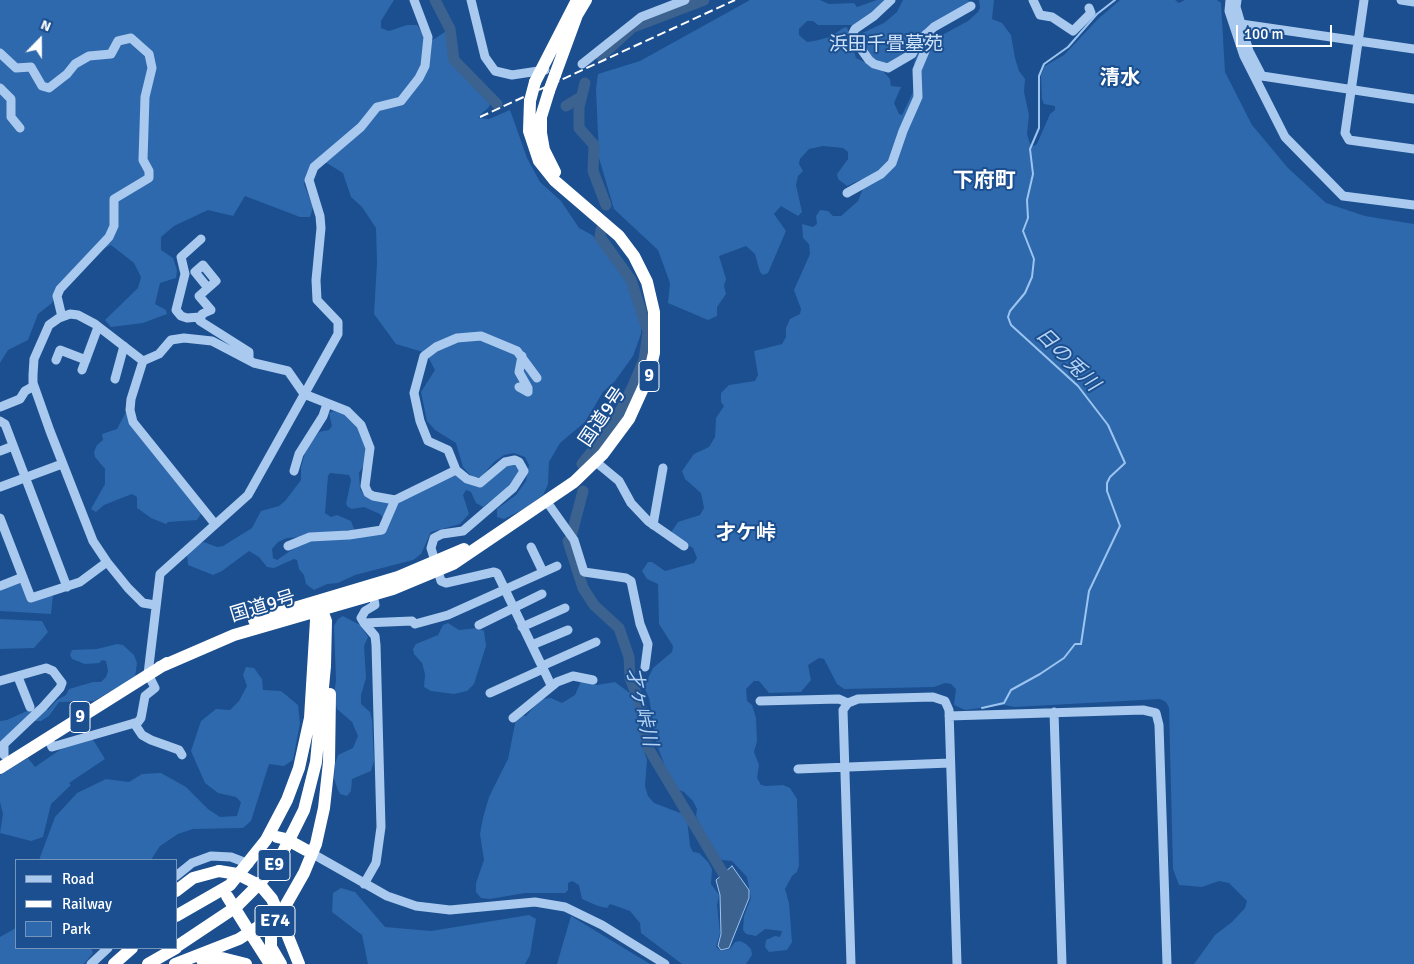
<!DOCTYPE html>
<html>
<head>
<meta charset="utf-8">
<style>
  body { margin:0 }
  #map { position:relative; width:1414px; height:964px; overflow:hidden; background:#1b4f8f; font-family:Signika,sans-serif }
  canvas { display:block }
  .legend { position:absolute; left:15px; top:859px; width:162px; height:90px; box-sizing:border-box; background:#1b4f8f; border:1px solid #7695bc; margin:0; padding:6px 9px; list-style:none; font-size:15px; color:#fff }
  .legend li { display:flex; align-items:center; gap:10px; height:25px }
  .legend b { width:25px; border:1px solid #7695bc }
  .north { position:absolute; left:15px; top:15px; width:50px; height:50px; -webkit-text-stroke:4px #1b4f8f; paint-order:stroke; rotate:22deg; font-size:14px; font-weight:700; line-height:20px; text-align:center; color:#fff }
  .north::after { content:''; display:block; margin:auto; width:18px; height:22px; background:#fff; clip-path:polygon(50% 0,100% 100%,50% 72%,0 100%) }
  .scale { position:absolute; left:1236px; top:25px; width:96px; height:22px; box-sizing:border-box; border:2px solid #fff; border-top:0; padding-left:6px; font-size:15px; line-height:18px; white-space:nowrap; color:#fff; -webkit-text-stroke:4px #1b4f8f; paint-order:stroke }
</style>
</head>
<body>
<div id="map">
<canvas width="1414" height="964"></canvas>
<ul class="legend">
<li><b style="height:6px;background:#a9c9ee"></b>Road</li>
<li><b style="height:6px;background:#fff"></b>Railway</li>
<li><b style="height:14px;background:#2e69ad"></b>Park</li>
</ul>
<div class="north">N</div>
<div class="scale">100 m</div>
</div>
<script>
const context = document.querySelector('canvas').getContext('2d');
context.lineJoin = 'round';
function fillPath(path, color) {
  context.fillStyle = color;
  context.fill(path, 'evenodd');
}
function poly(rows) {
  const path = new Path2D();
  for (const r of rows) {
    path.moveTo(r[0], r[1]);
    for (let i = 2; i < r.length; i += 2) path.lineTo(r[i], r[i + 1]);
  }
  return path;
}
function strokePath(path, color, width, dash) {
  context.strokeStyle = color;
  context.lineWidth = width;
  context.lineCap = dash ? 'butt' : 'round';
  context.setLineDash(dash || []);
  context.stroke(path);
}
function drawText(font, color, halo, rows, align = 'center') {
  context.font = font + ' Signika,"Noto Sans JP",sans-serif';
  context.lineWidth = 4;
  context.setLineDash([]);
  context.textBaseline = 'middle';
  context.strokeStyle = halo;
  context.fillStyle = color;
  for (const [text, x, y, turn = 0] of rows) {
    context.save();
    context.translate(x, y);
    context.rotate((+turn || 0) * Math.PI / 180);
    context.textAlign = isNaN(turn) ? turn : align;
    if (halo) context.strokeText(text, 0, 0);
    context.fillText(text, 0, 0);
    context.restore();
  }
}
fillPath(poly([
  [0,0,394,0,381,21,381,28,389,31,407,25,417,25,426,39,431,41,448,30,454,63,466,72,491,100,489,107,479,116,479,118,489,119,510,110,527,158,540,182,561,201,579,228,592,235,605,248,627,279,641,320,641,334,633,356,615,381,603,392,585,422,560,443,549,462,548,484,543,495,526,508,504,519,497,517,497,509,516,495,526,481,529,465,525,457,514,453,504,455,494,462,481,477,472,477,463,467,456,443,435,430,427,421,421,392,435,370,426,353,396,344,374,314,377,263,376,228,362,207,351,197,343,173,325,162,309,171,304,184,313,207,310,217,300,217,245,196,233,216,208,210,174,226,161,237,161,250,173,258,177,270,176,278,160,283,155,304,166,310,167,314,143,323,111,327,105,320,138,288,141,277,134,263,111,245,105,248,57,287,52,303,38,314,28,340,8,350,0,363],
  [750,0,820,0,829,4,854,3,857,7,877,0,887,0,871,15,854,25,818,25,813,21,807,21,799,29,799,35,807,42,814,41,830,37,843,28,847,27,856,58,883,71,890,79,891,86,901,87,894,103,899,114,902,115,914,90,914,63,920,46,927,38,944,34,968,21,978,12,980,8,979,0,994,0,992,19,1002,23,1011,35,1015,58,1019,71,1025,79,1024,92,1029,115,1027,134,1030,144,1034,146,1037,144,1050,114,1055,110,1055,106,1044,104,1042,99,1041,75,1045,66,1064,55,1098,19,1120,0,1175,0,1179,3,1185,0,1217,0,1221,3,1225,72,1252,125,1288,168,1326,203,1365,216,1414,224,1414,964,1194,964,1215,935,1232,922,1245,908,1247,901,1229,883,1219,881,1202,887,1179,885,1173,869,1169,708,1166,702,1160,699,1015,707,1004,705,965,710,954,705,956,689,951,684,945,683,934,687,844,689,837,684,824,659,819,658,808,665,811,680,801,692,769,693,759,681,754,681,746,689,747,701,752,705,756,718,757,741,754,752,759,765,757,778,761,785,766,786,783,785,790,788,797,799,799,865,797,872,792,876,785,889,789,903,792,942,787,950,769,952,765,947,766,940,775,936,780,937,782,931,765,929,756,936,746,934,743,930,744,916,751,898,747,877,732,861,722,860,714,854,696,816,697,809,693,801,684,792,677,789,669,777,657,745,649,698,644,687,653,668,672,652,673,646,659,624,658,584,647,579,642,571,648,562,652,562,665,571,694,563,697,558,693,548,673,536,672,531,678,522,700,515,704,508,701,493,685,479,682,471,694,454,709,447,715,437,716,418,724,406,721,402,721,393,729,385,755,381,758,375,754,351,782,344,786,337,786,328,790,319,800,314,801,309,794,290,810,254,809,244,803,238,802,224,813,227,817,224,816,216,820,210,828,211,833,216,841,216,858,201,864,186,860,180,847,186,838,179,837,174,848,159,848,152,843,148,823,146,809,149,800,159,799,164,803,171,798,176,796,185,802,212,798,216,781,206,774,214,786,231,768,273,763,275,760,272,755,254,746,246,719,256,726,279,724,286,726,294,717,307,717,316,708,320,668,303,670,283,658,250,614,209,599,158,596,89,598,74,640,61],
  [903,0,968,0,970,2,934,26,913,52,890,66,877,63,859,41,860,34,884,23,897,12],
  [334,411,348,416,357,423,368,448,366,461,359,473,360,489,364,495,388,503,389,505,384,519,380,514,364,507,352,509,348,507,346,504,351,480,349,475,330,473,328,476,325,513,331,517,337,515,351,521,354,529,353,533,287,538,278,542,272,549,273,558,277,560,303,542,312,540,373,535,394,507,405,498,455,475,478,485,501,467,515,463,521,472,505,490,483,507,476,503,471,492,466,490,463,495,469,514,460,524,431,532,421,554,413,560,355,575,338,583,327,584,314,590,306,584,304,575,299,569,297,560,294,559,274,568,267,567,259,557,249,551,222,571,213,575,188,565,187,554,197,545,204,542,217,547,223,546,252,528,261,511,279,506,285,501,301,480,301,467,306,449,319,432,329,430,332,426,329,413],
  [126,412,198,508,201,514,197,520,168,522,166,524,151,518,137,508,137,497,132,494,104,505,96,512,91,509,105,484,105,469,95,457,94,452,97,445,103,440,102,434,117,429],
  [20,582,29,602,53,595,51,614,0,611,0,589],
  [343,616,360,625,368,637,364,646,366,678,361,695,361,704,370,712,372,720,374,761,371,771,352,779,351,791,347,796,340,794,338,790,334,779,335,764,338,755,353,748,358,736,352,722,337,709,334,696,336,680,334,626,338,619],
  [0,619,42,621,48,632,34,648,0,649],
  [448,623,459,630,478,628,484,631,486,646,474,684,467,691,454,694,431,691,424,687,425,674,422,663,414,654,413,649,416,644,438,635,443,625],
  [117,644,123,645,134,655,137,663,135,677,94,701,59,702,49,716,41,721,34,721,0,754,0,721,7,720,38,706,48,710,57,700,66,695,69,689,93,682,101,682,106,677,108,671,106,661,102,660,99,663,85,664,72,659,70,655,72,650,97,649],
  [246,667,254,668,262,679,263,690,281,691,298,705,300,723,293,760,284,766,269,764,251,821,243,828,193,829,178,834,160,846,151,860,39,860,55,817,77,793,106,779,129,782,142,774,161,773,186,787,208,809,220,817,237,816,241,802,236,797,218,793,205,783,191,751,201,721,216,709,230,710,239,701,247,686,243,675],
  [582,679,597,685,615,682,631,694,641,713,642,746,647,760,645,786,648,796,654,803,683,814,687,819,690,846,693,852,699,853,708,862,712,869,711,884,719,895,717,905,720,933,716,947,721,951,730,949,735,942,740,941,746,944,751,949,752,955,746,964,682,964,641,933,640,923,630,911,610,904,607,908,598,906,582,899,579,885,572,881,568,883,568,890,565,893,525,893,490,899,481,898,476,892,476,883,484,860,480,834,483,818,489,797,508,759,516,719,520,715,526,716,541,699,551,698,562,703,575,695],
  [92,738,105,759,69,783,71,785,51,804,43,837,31,841,0,833,3,814,0,802,0,775,28,758,35,767,64,747],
  [341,888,355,892,385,927,431,931,529,915,536,919,530,955,525,964,368,964,362,935,332,912,333,893],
  [571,916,650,964,557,964],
  [16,928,16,948,91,948,93,953,84,964,0,964,0,937]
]), '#2e69ad');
const water = poly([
  [732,866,749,890,749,898,729,948,721,950,718,946,721,934,720,895,716,880,732,866]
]);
fillPath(water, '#3c6290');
strokePath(water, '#9cc4f0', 1);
strokePath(poly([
  [982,708,1004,703,1011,690,1040,674,1064,658,1075,644,1081,644,1089,591,1120,526,1107,491,1107,483,1110,477,1125,463,1108,425,1078,386,1011,325,1008,317,1010,311,1025,293,1032,277,1034,259,1023,231,1028,218,1027,200,1033,174,1030,149,1039,128,1039,76,1044,64,1068,47,1097,14,1115,0]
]), '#9cc4f0', 2);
strokePath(poly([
  [435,0,450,29,454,60,497,104],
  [601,56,633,27,704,0],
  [585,83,579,107,579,128,594,145,593,171,606,205],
  [566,106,581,97],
  [582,464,613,425,632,388,644,360,648,332,631,280,600,237,601,230],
  [572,533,583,491],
  [568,541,583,588,594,605,619,628,629,657,630,678,641,706,647,746,723,873]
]), '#3c6290', 11);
strokePath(poly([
  [471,0,485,57,495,71,512,75,545,70],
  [891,0,874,16,855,29,853,33,856,42,869,60,874,64,888,68,912,54,919,41,934,27,971,6],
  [1033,0,1040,15,1052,17,1073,31,1091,13,1089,8],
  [1230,0,1229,11,1244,56,1285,137,1343,196,1414,205],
  [1237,0,1236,7,1249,51,1262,76,1414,99],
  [1364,0,1345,133,1349,140,1414,149],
  [1401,0,1414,2],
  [1241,24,1414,49],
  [0,53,16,68,31,67,42,86,49,88,67,74,75,64,89,56,111,54,118,41,131,38,149,54,152,68,145,97,143,160,149,171,149,178,114,199,114,226,109,237,60,289,57,296,62,317],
  [582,64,641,17,685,0],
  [0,88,11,99,11,117,20,128],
  [847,193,881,174,892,163,903,131,918,97,917,70,928,44,926,34],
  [208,288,195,272,203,265,216,281,199,296,211,310,202,314,200,321,249,352,249,360],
  [200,317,187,318,181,316,176,310,185,274,181,257,201,239],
  [56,360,60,350,86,360],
  [143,361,159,354,171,340,184,338,212,341,254,363,288,371,304,394,347,411,361,425,370,448,365,486,368,493,373,496,395,500,456,470,467,479,480,483,505,462,515,460,519,462,524,471,513,488,463,531,442,534,434,538,431,548,441,581,446,583,494,572,497,573,551,685],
  [143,361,95,324,78,315,70,314,59,318,49,325,34,359,33,375,33,383,50,431,93,541,107,562,128,588,143,603,155,605],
  [143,361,131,399,130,410,133,422,215,524],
  [82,370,98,327],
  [115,379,124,346],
  [519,387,528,392,528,388,519,372,522,356],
  [0,407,20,399,25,391,34,386],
  [0,421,5,424,67,587],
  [0,451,13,446],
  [596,462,619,481,631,503,648,521,684,546],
  [456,470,448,450,428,441,420,421,414,393,424,356,436,347,457,338,481,336,517,351,537,378],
  [294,471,299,454,323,416,327,404],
  [0,487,62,464],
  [547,502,574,540,584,572,626,578,631,581,640,624,648,644,645,667],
  [0,518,31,598,80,582,107,562],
  [653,525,663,468],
  [288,546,310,537,349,535,382,530,395,500],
  [531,547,543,572],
  [0,586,23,577],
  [373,594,375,605,365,611,361,618,364,623,412,621,415,624,448,615,557,566],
  [479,625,542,594],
  [522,627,565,608],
  [532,645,568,630],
  [542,666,596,642],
  [18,677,30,707],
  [0,681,46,668,53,671,62,683,60,688,43,707,4,744,4,755],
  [490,693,543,669],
  [760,701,839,699,848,703],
  [1054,712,1062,964],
  [949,716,1143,710,1156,713,1159,725,1167,964],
  [513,718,557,682,573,676,593,680],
  [134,723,142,735,151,740,179,750,182,755],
  [48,737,52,747,138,722,141,718,145,696,155,688,148,674,160,574,248,495,338,334,338,322,317,300,316,280,321,228,320,216,309,180,314,167,361,127,377,107,401,101,419,78,425,66,428,37,414,0],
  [798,769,950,763],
  [313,854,387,896,416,906,450,910,535,902,565,907,602,925,665,964],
  [176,876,192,863,211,856,231,857,249,864],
  [364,884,376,863,381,827,376,645,375,636,364,623],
  [91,964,108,948],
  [851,964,843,710,848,703,858,699,933,697,945,701,949,710,957,964]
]), '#a9c9ee', 9);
strokePath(poly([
  [555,75,577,15,586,0],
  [535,82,577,0],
  [549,91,541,117,541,133,544,150,555,172],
  [254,620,398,577,464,549],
  [160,667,234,635,393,589,453,564,574,482,603,454,629,419,649,375,654,353,654,312,647,282,634,256,619,236,555,181,539,161,529,131,530,101],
  [0,768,167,663],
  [176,891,193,878,219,871],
  [176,916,230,885,266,840,287,800,299,768,310,718,317,604],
  [247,928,270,964],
  [285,929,299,964],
  [176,947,236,907,261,882,282,854,304,810,316,762,325,666,326,621,323,613,314,607],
  [202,960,222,958,246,964],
  [114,964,132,948],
  [148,964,176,948],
  [175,964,239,939,264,923,276,911],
  [281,964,271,947,271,931,304,873,316,844,324,808,329,762,330,694]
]), '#fff', 12);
strokePath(poly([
  [480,117,735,0]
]), '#fff', 2, [9, 4]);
strokePath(poly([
  [549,91,555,75],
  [530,101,535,82],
  [277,837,286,839,306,850],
  [219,871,237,874,261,886,272,899,285,929],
  [227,896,247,928]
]), '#fff', 12);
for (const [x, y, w] of [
  [649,376,20],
  [80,717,20],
  [274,865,32],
  [275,921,40]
]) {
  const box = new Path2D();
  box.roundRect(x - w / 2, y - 15.5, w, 31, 4);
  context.fillStyle = '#1b4f8f';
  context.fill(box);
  strokePath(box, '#fff', 1);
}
drawText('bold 18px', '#fff', null, [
  ["9",649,376],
  ["9",80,717],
  ["E9",274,865],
  ["E74",275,921]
]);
drawText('19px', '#cfe3fa', '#1b4f8f', [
  ["浜田千畳墓苑",886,45]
]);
drawText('19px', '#fff', '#1b4f8f', [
  ["国道9号",603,417,-56],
  ["国道9号",263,607,-17]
]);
drawText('bold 20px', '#fff', '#1b4f8f', [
  ["清水",1120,79],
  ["才ケ峠",746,534]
]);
drawText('italic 20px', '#b5d3f5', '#1b4f8f', [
  ["日の兎川",1067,360,45],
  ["才ヶ峠川",641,707,77]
]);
drawText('bold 21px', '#fff', '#1b4f8f', [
  ["下府町",984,181]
]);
</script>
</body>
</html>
